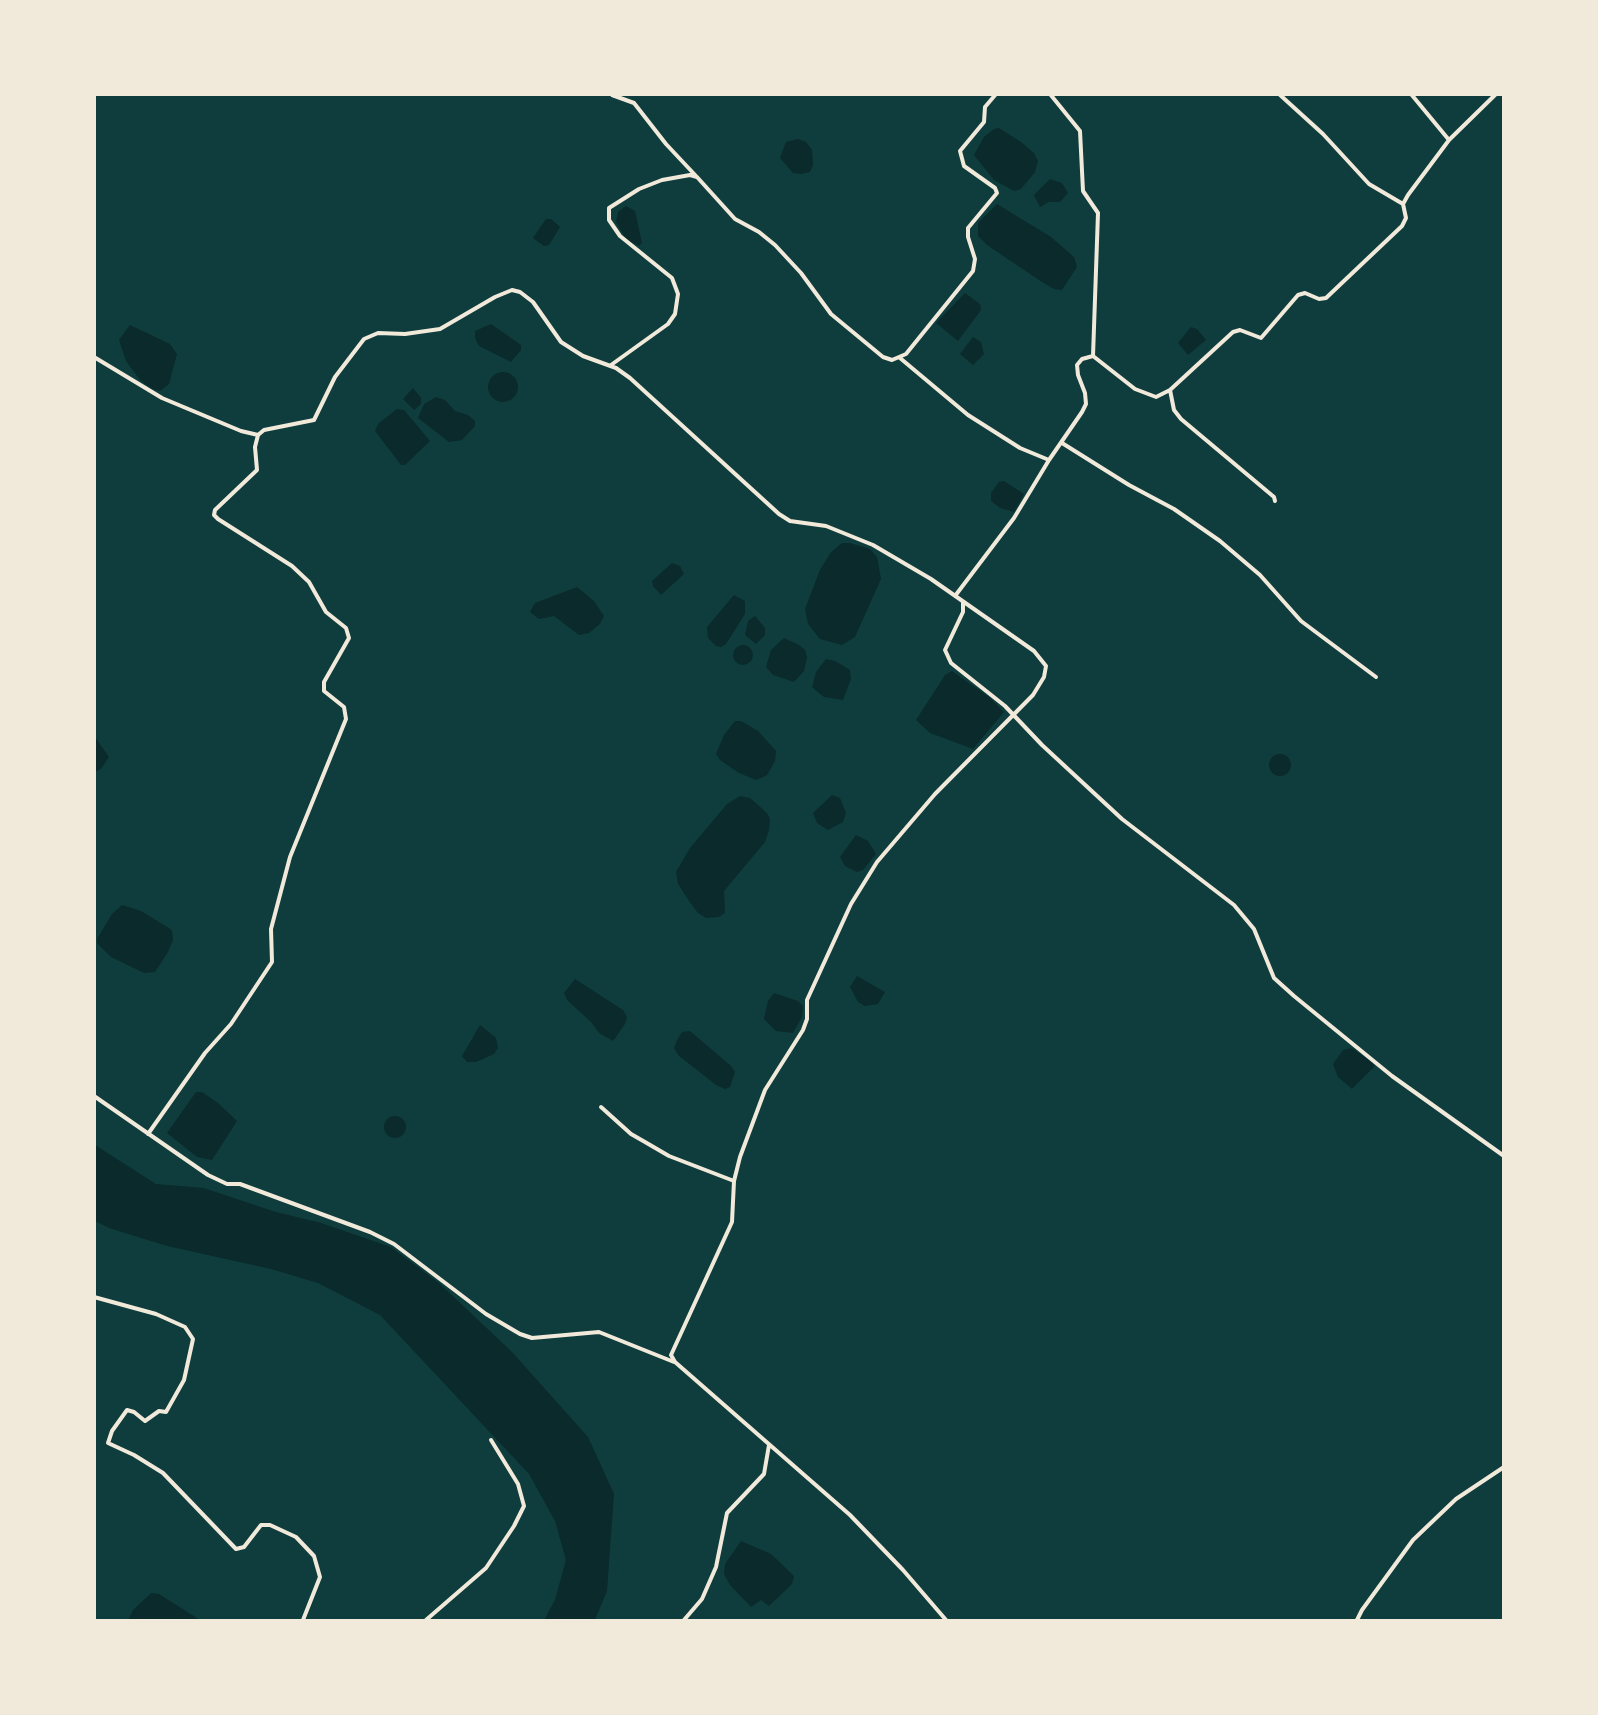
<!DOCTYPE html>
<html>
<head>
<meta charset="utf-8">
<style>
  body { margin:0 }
  #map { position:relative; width:1598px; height:1715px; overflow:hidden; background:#0f3d3e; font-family:Arial,sans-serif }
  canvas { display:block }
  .frame { position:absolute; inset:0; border:96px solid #f1e9da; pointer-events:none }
</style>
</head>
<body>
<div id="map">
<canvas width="1598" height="1715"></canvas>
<div class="frame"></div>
</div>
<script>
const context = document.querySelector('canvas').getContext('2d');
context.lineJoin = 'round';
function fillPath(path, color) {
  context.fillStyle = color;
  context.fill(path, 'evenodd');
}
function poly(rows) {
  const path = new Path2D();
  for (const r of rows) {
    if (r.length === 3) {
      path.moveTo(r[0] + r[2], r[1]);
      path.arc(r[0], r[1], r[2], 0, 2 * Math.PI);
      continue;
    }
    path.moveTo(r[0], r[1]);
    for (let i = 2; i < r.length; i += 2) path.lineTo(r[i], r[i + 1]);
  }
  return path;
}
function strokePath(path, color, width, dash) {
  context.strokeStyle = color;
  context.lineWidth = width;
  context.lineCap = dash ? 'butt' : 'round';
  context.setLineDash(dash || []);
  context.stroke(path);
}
fillPath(poly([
  [999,128,1021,142,1034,153,1038,161,1035,172,1021,189,1014,191,994,180,974,155,984,137,994,129],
  [798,139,806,142,812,150,813,165,810,172,801,174,793,173,780,158,786,142],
  [1050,179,1062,183,1068,193,1060,202,1049,202,1040,207,1034,195],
  [997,204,1051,237,1074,257,1077,267,1062,290,1054,289,1042,282,987,245,978,236,978,223],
  [626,206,635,211,642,243,639,246,626,239,616,222,618,212],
  [546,219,551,219,560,227,549,245,544,246,533,238],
  [965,293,980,304,981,310,958,341,936,323],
  [491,324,521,345,521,350,511,362,479,346,475,338,475,331],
  [130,325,170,344,177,354,169,384,160,391,152,389,140,380,126,361,119,340],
  [1191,327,1197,329,1206,340,1188,355,1178,343],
  [973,337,981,342,984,354,973,365,960,354],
  [503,387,15],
  [413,388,421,398,421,404,414,410,403,399],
  [436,397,445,400,455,411,468,415,475,421,475,426,462,440,449,442,418,418,424,404],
  [397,409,404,410,430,441,405,465,401,465,375,431,378,424],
  [1004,481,1024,494,1014,512,1000,508,991,501,991,493,999,482],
  [842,543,850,543,870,549,877,557,881,579,855,637,842,645,820,639,808,624,805,609,820,570,831,552],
  [672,563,680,566,684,574,661,595,653,586,652,581],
  [577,587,594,601,604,616,600,624,589,633,579,635,554,616,539,619,530,612,535,603],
  [734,595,745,601,745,614,726,644,721,647,716,646,708,638,707,627],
  [755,616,765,628,765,635,756,644,745,635,748,621],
  [784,638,799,645,805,650,807,657,804,671,794,682,773,675,766,667,771,650],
  [743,655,10],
  [826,659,835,661,850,670,851,679,843,700,824,697,812,687,816,672],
  [952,671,989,697,1004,712,973,749,930,733,916,720,945,675],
  [735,721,741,721,758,731,776,751,775,761,767,775,761,778,756,780,739,773,720,760,716,754,724,735],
  [95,737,109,757,101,769,95,772],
  [1280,765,11],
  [832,795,840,798,846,813,843,822,828,830,817,823,813,813],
  [740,796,750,798,767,813,770,819,769,830,765,842,724,891,725,913,719,917,706,918,698,913,689,901,678,884,676,872,690,848,727,804],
  [856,835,868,841,876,854,863,870,857,872,845,866,840,857],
  [122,905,141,911,172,930,173,940,168,952,155,972,144,973,111,957,97,943,97,939,112,914],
  [857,976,885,992,878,1004,865,1006,858,1002,850,987],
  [575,979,623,1010,627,1017,625,1024,613,1041,599,1033,592,1023,567,1000,564,993],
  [774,993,798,1001,803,1006,802,1017,793,1033,776,1031,764,1019,768,1001],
  [480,1025,496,1038,498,1048,494,1054,476,1062,467,1062,462,1056],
  [690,1031,731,1066,735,1072,730,1087,725,1089,716,1085,678,1055,674,1048,677,1040,682,1032],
  [1352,1048,1373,1063,1374,1067,1352,1089,1338,1077,1333,1064,1343,1050],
  [196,1092,202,1092,218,1103,237,1121,212,1160,197,1157,167,1133],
  [395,1127,11],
  [95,1145,156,1184,204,1188,276,1212,321,1223,391,1247,439,1283,512,1352,588,1437,614,1494,607,1591,595,1620,544,1620,555,1600,566,1560,555,1521,529,1474,380,1315,318,1283,271,1269,167,1246,109,1228,95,1221],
  [741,1541,771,1554,794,1576,792,1584,769,1606,761,1600,751,1607,730,1585,724,1574,725,1564],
  [151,1593,159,1594,200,1620,128,1620,133,1610]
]), '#0a2a2b');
strokePath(poly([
  [1050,94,1080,131,1083,191,1098,213,1093,356],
  [1279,94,1323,134,1369,184,1403,204],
  [1411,94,1449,140],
  [612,95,634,103,666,144,696,176],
  [94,357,162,398,241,431,258,435],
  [900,358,968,415,1020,448,1049,460],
  [611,365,668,324,675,314,678,294,672,278,620,236,609,220,609,208,639,189,662,180,690,175,697,177,735,219,759,232,775,245,801,273,831,314,883,357,892,360,906,354,973,271,975,259,968,237,968,228,997,193,995,188,964,166,960,151,984,122,985,107,996,94],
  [1170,390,1174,410,1181,419,1274,497,1275,501],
  [1062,443,1129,485,1174,509,1220,541,1260,575,1301,621,1376,677],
  [955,596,1014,518,1049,460,1082,412,1086,404,1085,393,1078,375,1077,365,1082,359,1093,356,1135,389,1156,397,1170,390,1233,332,1240,330,1261,338,1298,295,1305,293,1319,299,1326,298,1402,226,1406,218,1403,204,1408,195,1449,140,1496,94],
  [963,602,963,612,945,650,951,663,1005,706,1042,745,1122,819,1234,905,1254,929,1274,978,1294,996,1392,1076,1504,1156],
  [94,1096,208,1175,227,1184,240,1184,370,1232,394,1244,486,1314,520,1334,532,1338,599,1332,674,1362],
  [601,1107,631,1134,645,1142,669,1156,734,1181],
  [148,1134,205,1053,231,1024,272,962,271,929,290,857,346,719,344,707,324,691,324,682,349,638,346,628,326,612,309,582,292,566,218,519,214,515,215,510,257,470,255,447,258,435,264,430,314,420,335,377,364,339,378,333,405,334,440,329,495,297,512,290,520,292,533,302,561,342,583,356,616,368,630,378,779,514,790,521,826,526,873,545,931,579,1034,651,1046,666,1044,677,1033,695,935,794,877,862,851,904,807,1000,807,1019,803,1030,765,1090,740,1157,734,1181,732,1222,671,1355,675,1362,850,1515,903,1570,946,1620],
  [94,1297,156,1314,185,1327,193,1339,184,1380,166,1412,159,1411,145,1421,134,1412,127,1410,112,1431,108,1443,134,1455,163,1473,236,1549,244,1547,261,1525,270,1525,296,1537,314,1556,320,1577,303,1620],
  [426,1620,486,1568,514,1526,524,1506,518,1484,491,1440],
  [684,1620,702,1599,716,1567,727,1513,764,1474,769,1445],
  [1357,1620,1362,1610,1413,1540,1456,1499,1504,1467]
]), '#f1e9da', 4);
</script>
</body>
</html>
